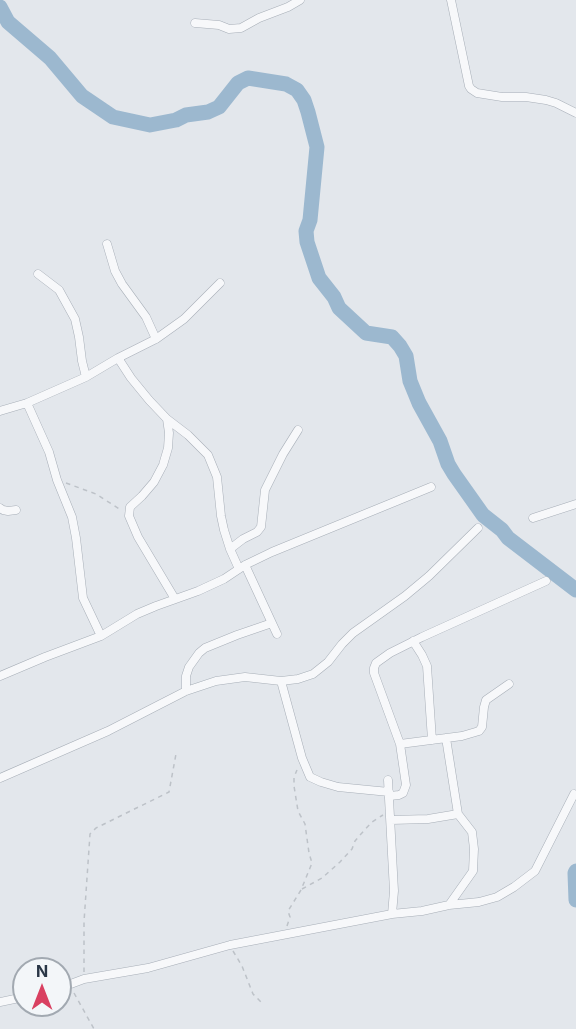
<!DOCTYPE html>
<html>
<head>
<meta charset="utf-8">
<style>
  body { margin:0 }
  #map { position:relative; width:576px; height:1029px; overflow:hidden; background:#e3e7ec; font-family:Inter,sans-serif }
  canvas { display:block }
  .north { position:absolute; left:12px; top:957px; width:60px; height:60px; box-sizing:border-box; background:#f3f6f9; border:2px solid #a2a9b1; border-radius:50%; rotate:0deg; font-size:16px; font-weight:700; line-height:24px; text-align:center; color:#293646 }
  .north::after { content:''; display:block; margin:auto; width:21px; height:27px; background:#d94061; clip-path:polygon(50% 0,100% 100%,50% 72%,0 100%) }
</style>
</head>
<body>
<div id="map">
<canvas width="576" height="1029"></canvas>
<div class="north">N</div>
</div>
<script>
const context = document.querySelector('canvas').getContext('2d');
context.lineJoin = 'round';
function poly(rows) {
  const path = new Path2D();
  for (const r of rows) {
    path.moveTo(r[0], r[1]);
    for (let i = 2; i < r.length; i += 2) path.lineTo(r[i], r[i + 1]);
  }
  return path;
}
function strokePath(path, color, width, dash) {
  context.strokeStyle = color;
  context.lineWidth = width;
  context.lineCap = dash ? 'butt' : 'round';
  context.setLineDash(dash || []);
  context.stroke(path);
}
strokePath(poly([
  [0,7,8,22,50,58,82,96,113,117,150,125,176,120,186,115,208,112,219,107,238,83,248,78,286,84,297,90,304,100,308,112,317,147,310,220,306,231,307,242,319,278,334,297,339,308,366,333,392,337,400,346,406,356,410,381,419,403,440,441,448,464,454,474,483,515,502,530,508,538,576,590],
  [576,871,575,873,576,900]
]), '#9cb8cf', 15);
const minor = poly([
  [451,0,469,86,471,89,477,93,502,97,526,97,546,100,556,103,576,113],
  [195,23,219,25,229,29,241,28,259,18,288,7,300,0],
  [107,244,115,271,122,284,146,317,156,339],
  [38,274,59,290,75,319,79,337,82,361,86,377],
  [118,358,131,378,149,400,167,419,169,433,168,448,163,465,154,482,142,496,130,507,129,516,138,537,175,599],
  [27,403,49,452,57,480,72,517,76,538,83,598,101,636],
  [0,411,27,403,86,377,118,358,156,339,184,319,220,283],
  [167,419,188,435,208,455,217,477,221,516,224,530,230,549,239,569],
  [0,508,3,510,8,511,16,510],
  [533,518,576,504],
  [230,549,243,539,257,532,261,527,265,490,283,454,298,430],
  [245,565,277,634],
  [413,641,422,655,427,666,432,740],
  [0,676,45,657,101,636,137,614,156,606,198,591,224,579,245,565,272,552,431,487],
  [281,681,302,758,310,777,321,782,338,787,389,792],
  [186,691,186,676,189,667,199,653,205,648,237,635,272,623],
  [446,738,458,814,472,832,474,849,473,871,449,905],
  [400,744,462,736,479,731,482,727,484,707,486,700,509,684],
  [0,778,108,731,186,691,216,681,245,677,281,681,298,679,313,674,328,662,342,644,353,633,405,596,429,576,478,528],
  [388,780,394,891,392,914],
  [390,796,399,795,403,793,406,785,400,744,374,673,374,668,376,663,390,653,422,637,546,581],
  [391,820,428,819,458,814],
  [60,988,84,979,148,968,230,945,392,914,422,911,449,905,479,902,497,897,514,887,535,871,574,794],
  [0,1002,24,997]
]);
strokePath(minor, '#a7aeb7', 9);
strokePath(poly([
  [66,483,96,494,121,510],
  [302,889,322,878,340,862,352,849,355,841,360,835,372,822,383,815],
  [287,926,290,917,288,911,301,890,312,863,309,853,305,824,298,811,294,786,294,777,297,770],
  [233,951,242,966,253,994,263,1004],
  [84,972,84,922,90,834,96,828,169,792,176,754],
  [74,993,94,1029]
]), '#bdc2c8', 1.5, [4.5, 4.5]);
strokePath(minor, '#f7f8fa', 8);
</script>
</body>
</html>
